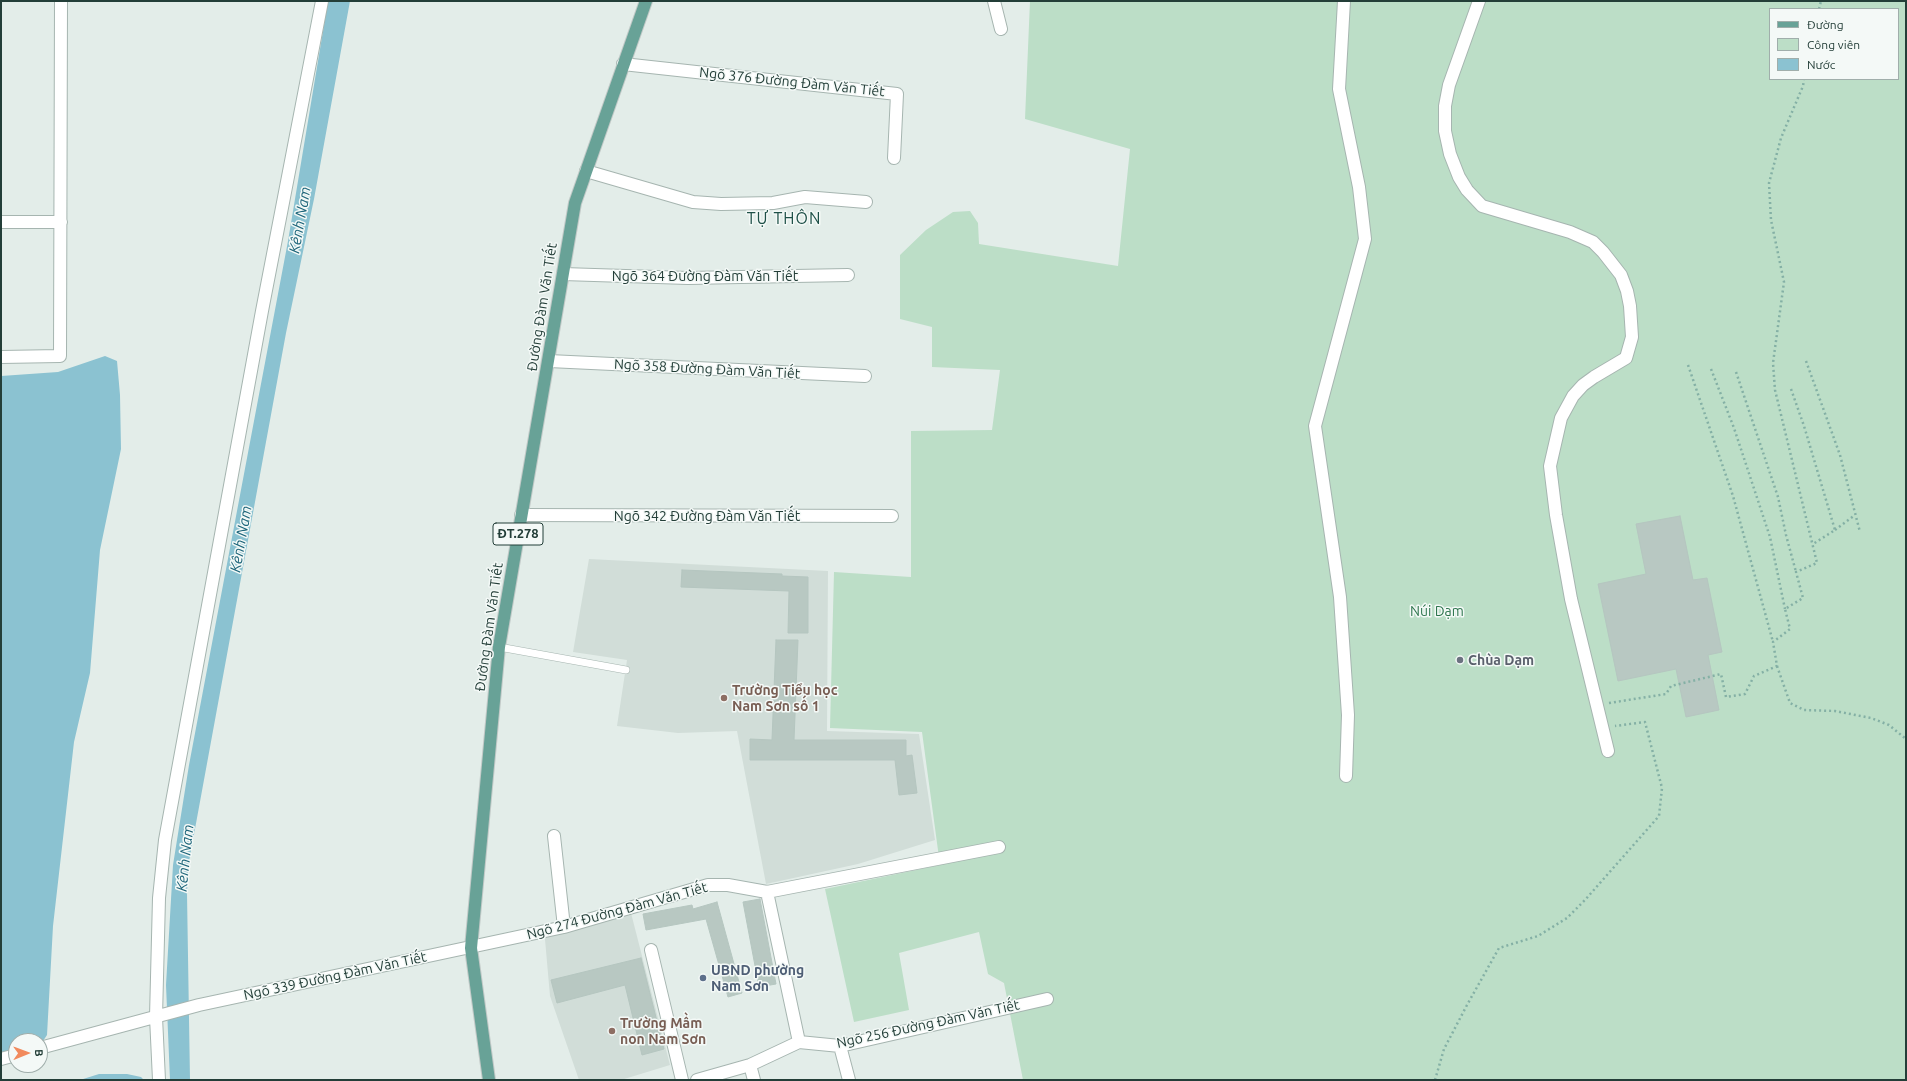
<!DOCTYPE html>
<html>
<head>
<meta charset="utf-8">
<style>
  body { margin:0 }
  #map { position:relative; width:1907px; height:1081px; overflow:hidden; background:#e3ede9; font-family:Ubuntu,sans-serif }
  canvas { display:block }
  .frame { position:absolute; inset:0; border:2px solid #233e38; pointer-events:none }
  .legend { position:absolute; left:1769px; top:8px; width:130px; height:72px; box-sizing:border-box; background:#f4f9f7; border:1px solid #a0aeab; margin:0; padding:5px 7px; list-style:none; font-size:12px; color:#233e38 }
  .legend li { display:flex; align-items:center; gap:8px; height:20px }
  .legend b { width:20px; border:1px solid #a0aeab }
  .north { position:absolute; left:8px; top:1033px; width:40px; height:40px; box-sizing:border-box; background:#f4f9f7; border:1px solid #a0aeab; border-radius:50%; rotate:89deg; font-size:11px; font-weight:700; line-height:16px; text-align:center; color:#233e38 }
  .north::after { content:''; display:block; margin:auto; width:14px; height:18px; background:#f18a5d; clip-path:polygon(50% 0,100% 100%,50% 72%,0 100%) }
</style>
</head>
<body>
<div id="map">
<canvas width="1907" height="1081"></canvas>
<div class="frame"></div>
<ul class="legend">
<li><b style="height:5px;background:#68a297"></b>Đường</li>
<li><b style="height:11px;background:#bcdec7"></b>Công viên</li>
<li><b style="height:11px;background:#8bc2d1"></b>Nước</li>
</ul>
<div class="north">B</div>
</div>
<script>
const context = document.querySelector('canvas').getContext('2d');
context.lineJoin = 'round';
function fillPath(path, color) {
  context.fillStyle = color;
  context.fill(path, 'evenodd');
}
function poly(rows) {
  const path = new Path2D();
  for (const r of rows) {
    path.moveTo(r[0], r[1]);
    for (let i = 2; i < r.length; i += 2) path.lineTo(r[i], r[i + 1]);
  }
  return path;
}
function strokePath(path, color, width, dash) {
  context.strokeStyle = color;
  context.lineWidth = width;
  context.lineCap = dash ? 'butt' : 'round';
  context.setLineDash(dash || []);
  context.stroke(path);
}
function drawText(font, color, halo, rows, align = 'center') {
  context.font = font + ' Ubuntu,sans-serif';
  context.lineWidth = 3;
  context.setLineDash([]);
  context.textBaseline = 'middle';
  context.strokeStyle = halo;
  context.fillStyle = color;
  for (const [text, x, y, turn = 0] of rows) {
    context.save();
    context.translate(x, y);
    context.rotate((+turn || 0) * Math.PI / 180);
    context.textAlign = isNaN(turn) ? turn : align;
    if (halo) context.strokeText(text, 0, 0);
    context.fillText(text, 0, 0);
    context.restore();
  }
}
fillPath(poly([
  [589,559,828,571,827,731,919,734,935,840,858,864,766,884,737,731,678,733,617,726,627,660,573,652],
  [631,913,670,1065,621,1080,579,1080,550,996,544,928]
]), '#d1ddd8');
fillPath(poly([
  [1030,1,1906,1,1906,1080,1023,1080,1004,983,988,974,979,932,899,953,909,1010,854,1022,825,889,940,865,922,732,830,728,834,572,911,577,911,431,992,430,1000,370,932,367,932,327,900,319,900,255,926,230,953,212,970,211,978,223,979,244,1118,266,1130,149,1025,119],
  [1770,9,1898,9,1898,79,1770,79]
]), '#bcdec7');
fillPath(poly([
  [328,1,350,1,314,199,286,333,188,867,187,894,190,1080,170,1080,166,985,173,865,189,765,288,241],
  [105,356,117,361,120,395,121,449,100,550,90,673,74,742,53,926,47,1035,43,1041,40,1042,16,1041,16,1049,1,1053,1,376,58,372],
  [99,1074,127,1074,141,1077,144,1080,80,1080]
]), '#8bc2d1');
const building = poly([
  [1680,516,1693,580,1707,578,1722,652,1708,655,1719,710,1686,717,1676,669,1618,681,1598,584,1646,574,1636,524,1680,516],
  [682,570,782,574,782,576,808,577,808,633,788,633,789,591,681,587,682,570],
  [776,640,798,640,794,740,906,740,906,756,912,755,917,793,899,795,895,760,750,760,750,739,772,740,776,640],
  [760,899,776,984,759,987,743,902,760,899],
  [717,902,742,993,728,997,706,919,646,930,643,914,692,905,693,909,717,902],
  [641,958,664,1049,642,1055,625,985,557,1003,551,980,641,958]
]);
fillPath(building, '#b8c8c2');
strokePath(building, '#b5c6c0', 1);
const lane = poly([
  [499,647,626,670]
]);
const street = poly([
  [994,1,1001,29],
  [1344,1,1339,89,1359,187,1365,239,1315,426,1340,597,1348,715,1346,776],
  [1479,1,1449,85,1445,106,1445,131,1450,154,1459,177,1467,190,1482,206,1570,232,1593,242,1603,252,1621,275,1627,291,1630,306,1632,337,1626,358,1594,377,1583,385,1573,396,1561,418,1550,466,1556,515,1571,599,1608,751],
  [623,64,897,94,894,158],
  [586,171,693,202,721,204,773,203,805,197,866,202],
  [1,222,61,222],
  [563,274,688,278,848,275],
  [1,357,60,356,61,1],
  [549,361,865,376],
  [521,515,892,516],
  [554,836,564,927],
  [767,892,799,1042],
  [651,950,682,1080],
  [840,1046,849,1080],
  [40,1048,199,1005,564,927,708,885,728,885,767,892,999,847],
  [1,1059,16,1055],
  [750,1065,754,1080],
  [159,1080,156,1017,159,898,165,840,262,311,322,1],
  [697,1080,750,1065,799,1042,840,1046,1047,999]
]);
const primary = poly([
  [489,1080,471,948,499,647,575,203,646,1]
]);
strokePath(lane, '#a6b5b0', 8);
strokePath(street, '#a6b5b0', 14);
strokePath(primary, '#c1c9c7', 14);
strokePath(poly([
  [1819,9,1821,1],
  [1806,361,1840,455,1860,532],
  [1688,365,1733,496,1773,642],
  [1711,369,1734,428,1770,537,1785,609],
  [1736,372,1778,497,1786,535,1796,572],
  [1791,389,1804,426,1835,530,1813,544],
  [1835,530,1855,515],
  [1777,666,1790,703,1804,710,1835,711,1871,718,1889,725,1906,739],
  [1609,703,1666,694,1671,686,1721,674,1726,697,1745,694,1754,676,1777,666,1773,642,1790,629,1785,609,1803,598,1796,572,1817,563,1775,390,1773,363,1784,282,1771,220,1769,183,1781,138,1803,86,1804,79],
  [1435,1080,1444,1049,1467,1005,1499,948,1538,936,1567,918,1585,900,1659,816,1662,788,1645,722,1615,726]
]), '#84b0a5', 2.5, [2, 3]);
strokePath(lane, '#fff', 7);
strokePath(street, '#fff', 12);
strokePath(primary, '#68a297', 12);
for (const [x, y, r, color] of [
  [1460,660,4,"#6b7280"],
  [724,698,4,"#8d6e63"],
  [703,978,4,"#5c6f8a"],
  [612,1031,4,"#8d6e63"]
]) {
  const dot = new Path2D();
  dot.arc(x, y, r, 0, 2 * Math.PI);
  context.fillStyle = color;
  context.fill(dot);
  strokePath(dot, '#f4f9f7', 1.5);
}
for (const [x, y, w] of [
  [518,534,50]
]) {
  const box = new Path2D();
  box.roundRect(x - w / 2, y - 11, w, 22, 3);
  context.fillStyle = '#f4f9f7';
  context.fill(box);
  strokePath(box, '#233e38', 1);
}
drawText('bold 13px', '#233e38', null, [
  ["ĐT.278",518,534]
]);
drawText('14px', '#233e38', '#f4f9f7', [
  ["Ngõ 376 Đường Đàm Văn Tiết",792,82,6],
  ["Ngõ 364 Đường Đàm Văn Tiết",705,276],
  ["Đường Đàm Văn Tiết",542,307,-81],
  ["Ngõ 358 Đường Đàm Văn Tiết",707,369,3],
  ["Ngõ 342 Đường Đàm Văn Tiết",707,516],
  ["Đường Đàm Văn Tiết",489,627,-82],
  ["Ngõ 274 Đường Đàm Văn Tiết",617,911,-15],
  ["Ngõ 339 Đường Đàm Văn Tiết",335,976,-12],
  ["Ngõ 256 Đường Đàm Văn Tiết",928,1024,-12]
]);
drawText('14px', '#2d754d', '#f4f9f7', [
  ["Núi Dạm",1437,611]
]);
drawText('bold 14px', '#5b616d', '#f4f9f7', [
  ["Chùa Dạm",1468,660]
], 'left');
drawText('bold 14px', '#785e54', '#f4f9f7', [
  ["Trường Tiểu học",732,690],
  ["Nam Sơn số 1",732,706],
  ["Trường Mầm",620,1023],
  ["non Nam Sơn",620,1039]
], 'left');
drawText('bold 14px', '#4e5e75', '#f4f9f7', [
  ["UBND phường",711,970],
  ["Nam Sơn",711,986]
], 'left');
drawText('italic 15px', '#1d657a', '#f4f9f7', [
  ["Kênh Nam",300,220,-80],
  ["Kênh Nam",241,539,-80],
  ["Kênh Nam",185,858,-84]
]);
context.letterSpacing = '1px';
drawText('16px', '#1e5047', '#f4f9f7', [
  ["TỰ THÔN",784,219]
]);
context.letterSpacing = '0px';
</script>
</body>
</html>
